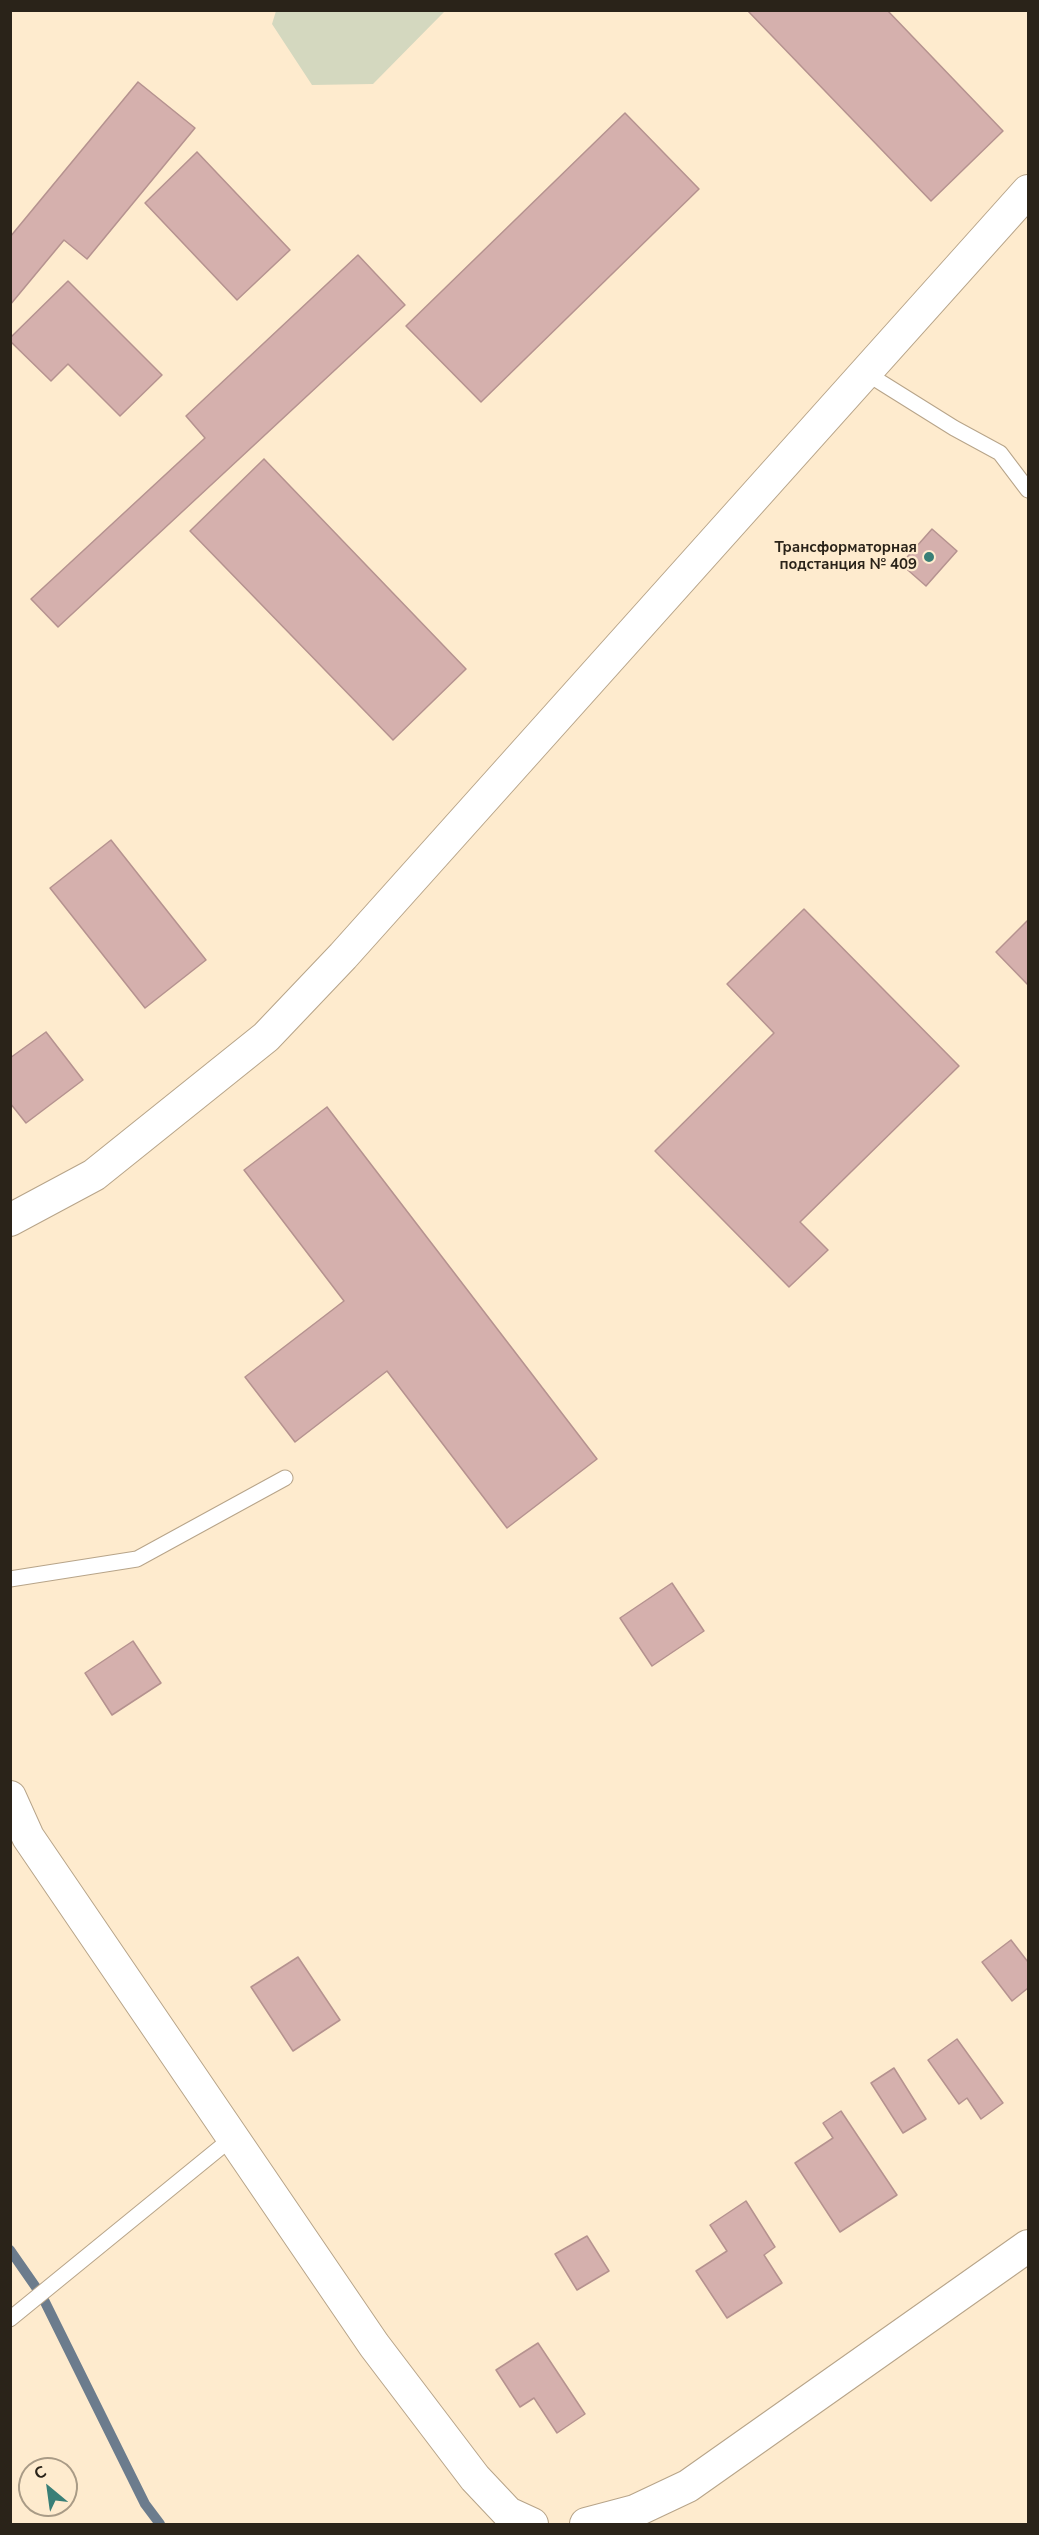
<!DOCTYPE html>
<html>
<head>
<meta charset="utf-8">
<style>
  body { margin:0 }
  #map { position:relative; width:1039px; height:2535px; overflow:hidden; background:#feebce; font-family:"Nunito Sans",sans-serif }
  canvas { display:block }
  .frame { position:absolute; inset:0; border:12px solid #2a2319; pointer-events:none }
  .north { position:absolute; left:18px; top:2457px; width:60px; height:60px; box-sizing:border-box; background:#feebce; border:2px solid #a99b86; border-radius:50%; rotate:331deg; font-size:16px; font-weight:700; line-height:24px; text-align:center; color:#2a2319 }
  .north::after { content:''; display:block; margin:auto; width:21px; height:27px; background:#397f77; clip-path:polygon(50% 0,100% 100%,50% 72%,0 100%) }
</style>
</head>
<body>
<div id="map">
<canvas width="1039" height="2535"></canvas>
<div class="frame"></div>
<div class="north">С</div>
</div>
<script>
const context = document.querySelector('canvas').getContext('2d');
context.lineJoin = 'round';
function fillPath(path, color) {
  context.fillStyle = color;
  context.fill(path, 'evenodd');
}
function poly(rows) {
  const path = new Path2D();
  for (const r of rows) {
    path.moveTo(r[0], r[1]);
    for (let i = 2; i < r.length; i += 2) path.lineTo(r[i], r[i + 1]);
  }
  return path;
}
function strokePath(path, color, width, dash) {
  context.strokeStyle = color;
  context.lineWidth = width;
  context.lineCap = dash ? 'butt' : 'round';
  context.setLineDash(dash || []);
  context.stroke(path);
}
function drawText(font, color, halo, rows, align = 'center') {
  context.font = font + ' "Nunito Sans",sans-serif';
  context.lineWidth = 4.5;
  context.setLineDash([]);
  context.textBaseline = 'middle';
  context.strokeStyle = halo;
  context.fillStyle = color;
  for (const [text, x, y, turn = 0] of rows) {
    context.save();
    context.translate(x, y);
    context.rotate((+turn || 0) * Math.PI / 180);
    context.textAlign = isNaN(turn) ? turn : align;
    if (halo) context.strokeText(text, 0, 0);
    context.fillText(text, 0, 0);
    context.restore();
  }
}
fillPath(poly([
  [276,11,276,10,445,11,373,84,312,85,272,24]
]), '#d4d8bf');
strokePath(poly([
  [10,2250,42,2296,145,2504,160,2524]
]), '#6c7c8d', 10);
const building = poly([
  [747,10,887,10,1003,131,931,201,747,10],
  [138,82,195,128,87,259,64,240,10,305,10,237,138,82],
  [625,113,699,189,481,402,406,326,625,113],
  [197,152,290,250,237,300,145,203,197,152],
  [358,255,405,305,58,627,31,599,205,438,186,416,358,255],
  [68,281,162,375,120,416,68,364,51,381,10,341,10,338,68,281],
  [264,459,466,669,393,740,190,531,264,459],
  [932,529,957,551,926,586,901,564,932,529],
  [111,840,206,960,145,1008,50,888,111,840],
  [804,909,959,1066,800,1222,828,1250,789,1287,655,1151,774,1033,727,984,804,909],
  [1028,920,1028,985,996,952,1028,920],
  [46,1032,83,1080,26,1123,10,1103,10,1058,46,1032],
  [327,1107,597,1459,507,1528,387,1371,295,1442,245,1377,344,1301,244,1170,327,1107],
  [672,1583,704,1631,652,1666,620,1618,672,1583],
  [133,1641,161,1683,112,1715,85,1673,133,1641],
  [1011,1940,1028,1962,1028,1988,1012,2001,982,1962,1011,1940],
  [298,1957,340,2020,293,2051,251,1987,298,1957],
  [957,2039,1003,2103,981,2119,967,2098,959,2104,928,2060,957,2039],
  [894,2068,926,2119,903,2133,871,2083,894,2068],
  [841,2111,897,2195,840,2232,795,2163,833,2138,823,2123,841,2111],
  [746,2201,775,2247,764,2255,782,2283,727,2318,696,2271,727,2251,710,2225,746,2201],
  [587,2236,609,2271,577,2290,555,2254,587,2236],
  [538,2343,585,2414,557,2433,534,2398,520,2407,496,2370,538,2343]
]);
fillPath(building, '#d5b0ad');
strokePath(building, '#b5928f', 1.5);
const lane = poly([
  [866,373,954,428,1000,453,1028,490],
  [10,1579,137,1559,285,1478],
  [10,2319,232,2138]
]);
const street = poly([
  [10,1220,94,1175,266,1037,343,956,1028,191],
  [10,1797,28,1837,374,2345,475,2478,508,2513,532,2524],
  [586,2524,635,2511,688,2486,1028,2246]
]);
strokePath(lane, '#b7a489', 17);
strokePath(street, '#b7a489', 34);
strokePath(lane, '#fff', 15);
strokePath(street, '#fff', 32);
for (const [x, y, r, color] of [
  [929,557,6,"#397f77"]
]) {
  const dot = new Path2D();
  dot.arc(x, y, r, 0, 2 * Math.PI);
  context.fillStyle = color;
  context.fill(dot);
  strokePath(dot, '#feebce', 2);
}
drawText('bold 15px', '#2a2319', '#feebce', [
  ["Трансформаторная",917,548],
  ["подстанция № 409",917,565]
], 'right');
</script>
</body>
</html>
